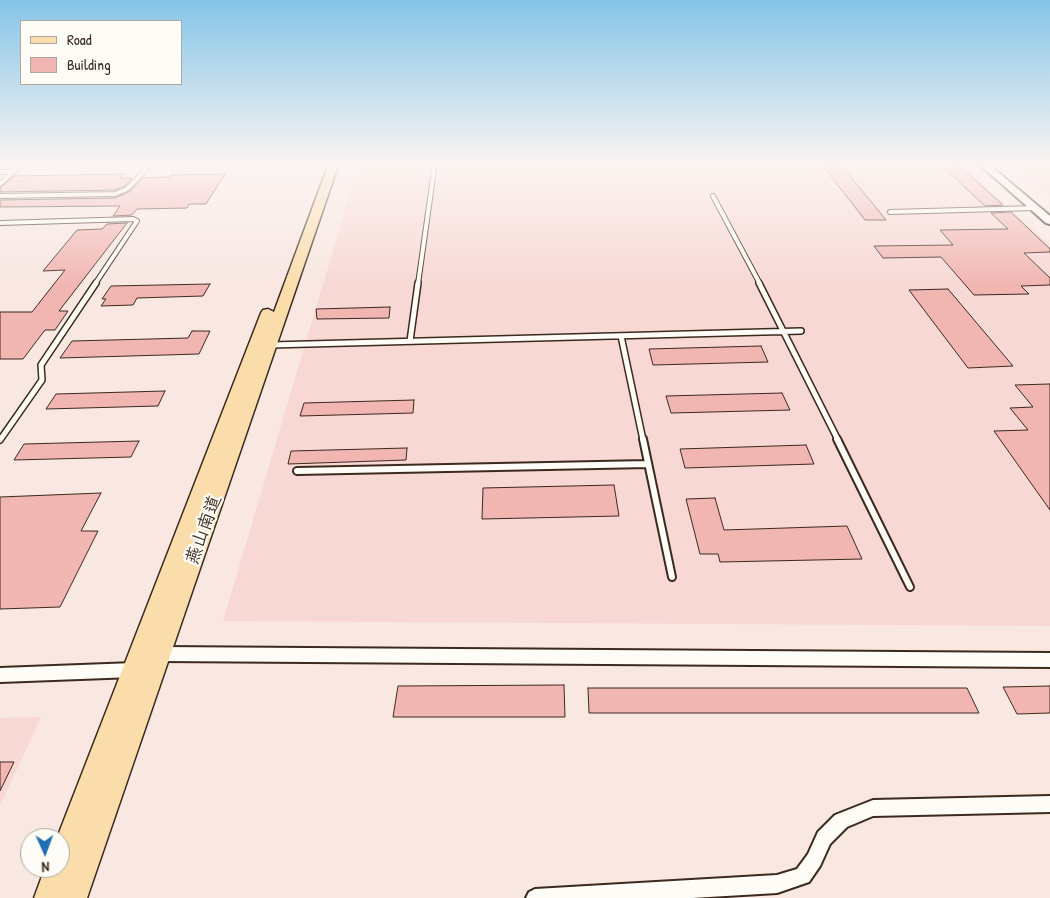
<!DOCTYPE html>
<html>
<head>
<meta charset="utf-8">
<style>
  body { margin:0 }
  #map { position:relative; width:1050px; height:898px; overflow:hidden; background:#f9e7e2; font-family:"Patrick Hand",sans-serif }
  canvas { display:block }
  .legend { position:absolute; left:20px; top:20px; width:162px; height:65px; box-sizing:border-box; background:#fdfcf7; border:1px solid #afa8a0; margin:0; padding:6px 9px; list-style:none; font-size:15px; color:#3b2a1e }
  .legend li { display:flex; align-items:center; gap:10px; height:25px }
  .legend b { width:25px; border:1px solid #afa8a0 }
  .north { position:absolute; left:20px; top:828px; width:50px; height:50px; box-sizing:border-box; background:#fdfcf7; border:1px solid #afa8a0; border-radius:50%; rotate:178deg; font-size:14px; font-weight:700; line-height:20px; text-align:center; color:#3b2a1e }
  .north::after { content:''; display:block; margin:auto; width:18px; height:22px; background:#1f6fb2; clip-path:polygon(50% 0,100% 100%,50% 72%,0 100%) }
</style>
</head>
<body>
<div id="map">
<canvas width="1050" height="898"></canvas>
<ul class="legend">
<li><b style="height:6px;background:#fbddab"></b>Road</li>
<li><b style="height:14px;background:#f1b5b2"></b>Building</li>
</ul>
<div class="north">N</div>
</div>
<script>
const context = document.querySelector('canvas').getContext('2d');
context.lineJoin = 'round';
function fillPath(path, color) {
  context.fillStyle = color;
  context.fill(path, 'evenodd');
}
function poly(rows) {
  const path = new Path2D();
  for (const r of rows) {
    path.moveTo(r[0], r[1]);
    for (let i = 2; i < r.length; i += 2) path.lineTo(r[i], r[i + 1]);
  }
  return path;
}
function strokePath(path, color, width, dash) {
  context.strokeStyle = color;
  context.lineWidth = width;
  context.lineCap = dash ? 'butt' : 'round';
  context.setLineDash(dash || []);
  context.stroke(path);
}
function drawText(font, color, halo, rows, align = 'center') {
  context.font = font + ' "Patrick Hand","LXGW WenKai TC",sans-serif';
  context.lineWidth = 4.5;
  context.setLineDash([]);
  context.textBaseline = 'middle';
  context.strokeStyle = halo;
  context.fillStyle = color;
  for (const [text, x, y, turn = 0] of rows) {
    context.save();
    context.translate(x, y);
    context.rotate((+turn || 0) * Math.PI / 180);
    context.textAlign = isNaN(turn) ? turn : align;
    if (halo) context.strokeText(text, 0, 0);
    context.fillText(text, 0, 0);
    context.restore();
  }
}
fillPath(poly([
  [359,163,429,163,429,165,545,163,810,163,812,164,959,163,1050,244,1050,626,223,621],
  [1010,163,1050,163,1050,195],
  [41,717,0,806,0,718]
]), '#f7d8d4');
const building = poly([
  [939,163,956,163,1003,205,985,206,939,163],
  [823,166,842,166,886,220,865,220,823,166],
  [124,174,120,178,132,178,125,186,114,190,0,192,0,188,14,176,124,174],
  [225,174,206,204,189,204,187,208,137,209,132,215,113,216,120,206,0,207,0,200,115,198,129,192,143,178,169,177,171,175,225,174],
  [1011,212,1050,249,1050,252,1024,253,1050,278,1050,285,1021,286,1029,294,974,295,941,257,883,258,874,246,953,245,940,230,1008,229,991,213,1011,212],
  [127,223,59,311,68,311,55,330,45,330,23,359,0,359,0,312,32,312,65,270,43,271,77,230,102,229,107,224,127,223],
  [210,284,203,296,137,298,133,305,101,306,106,299,102,299,111,286,210,284],
  [948,289,1013,366,968,368,909,290,948,289],
  [390,307,389,318,317,319,316,309,390,307],
  [192,331,210,331,199,354,60,358,72,341,188,338,192,331],
  [761,346,768,362,653,365,649,349,761,346],
  [1050,384,1050,510,994,431,1028,430,1010,408,1033,407,1015,385,1050,384],
  [165,391,158,406,46,409,56,394,165,391],
  [782,393,790,410,671,413,666,396,782,393],
  [414,400,413,413,300,416,304,403,414,400],
  [139,441,131,457,14,460,24,444,139,441],
  [806,445,814,464,685,468,680,449,806,445],
  [407,448,406,460,288,464,291,451,407,448],
  [614,485,619,516,482,519,483,488,614,485],
  [101,493,81,531,98,531,60,607,0,609,0,497,101,493],
  [715,498,724,530,847,526,862,559,720,562,718,554,700,554,686,499,715,498],
  [564,685,565,717,393,717,398,686,564,685],
  [1050,686,1050,713,1017,714,1003,687,1050,686],
  [588,688,967,688,979,713,589,713,588,688],
  [0,762,14,762,0,791,0,762]
]);
fillPath(building, '#f1b5b2');
strokePath(building, '#3b2a1e', 1);
const laneFar2 = poly([
  [23,163,58,163],
  [0,172,13,172],
  [0,184,23,163],
  [0,196,115,194,127,189,152,163],
  [713,196,760,284],
  [890,212,1035,208],
  [0,223,133,219,137,221,95,284],
  [418,284,435,163]
]);
const laneFar1 = poly([
  [759,283,838,440],
  [621,336,643,440],
  [410,341,418,283],
  [271,345,801,331],
  [0,440,42,380,41,365,96,283]
]);
const lane = poly([
  [643,439,672,577],
  [837,439,910,587],
  [297,471,648,464]
]);
const street = poly([
  [160,647,1050,653,1050,667,160,661,155,659,153,654,155,649,160,647],
  [134,663,139,665,141,670,139,675,134,677,0,682,0,668,134,663],
  [1050,796,1050,812,873,816,847,827,830,844,820,866,809,882,777,893,692,898,526,898,529,892,535,889,777,875,797,869,808,854,818,832,835,815,873,800,1050,796]
]);
const secondary = poly([
  [978,163,987,163,1050,216,1050,224,1046,223,978,163]
]);
const primary = poly([
  [329,163,339,163,87,898,34,898,45,868,60,868,60,838,57,838,261,313,263,310,268,309,274,312,329,163]
]);
strokePath(laneFar2, '#3b2a1e', 6);
strokePath(laneFar1, '#3b2a1e', 8);
strokePath(lane, '#3b2a1e', 10);
strokePath(street, '#3b2a1e', 4);
strokePath(secondary, '#3b2a1e', 4);
strokePath(primary, '#3b2a1e', 3);
strokePath(laneFar2, '#fdfcf7', 4);
strokePath(laneFar1, '#fdfcf7', 5);
strokePath(lane, '#fdfcf7', 6);
fillPath(street, '#fdfcf7');
fillPath(secondary, '#fdfcf7');
fillPath(primary, '#fbddab');
const sky = context.createLinearGradient(0, 0, 0, 288);
sky.addColorStop(0, '#84c5e8');
sky.addColorStop(0.57, '#fcf4f2');
sky.addColorStop(1, '#fcf4f200');
context.fillStyle = sky;
context.fillRect(0, 0, 1050, 288);
drawText('18px', '#3b2a1e', '#fdfcf7', [
  ["燕山南道",204,530,-70]
]);
</script>
</body>
</html>
